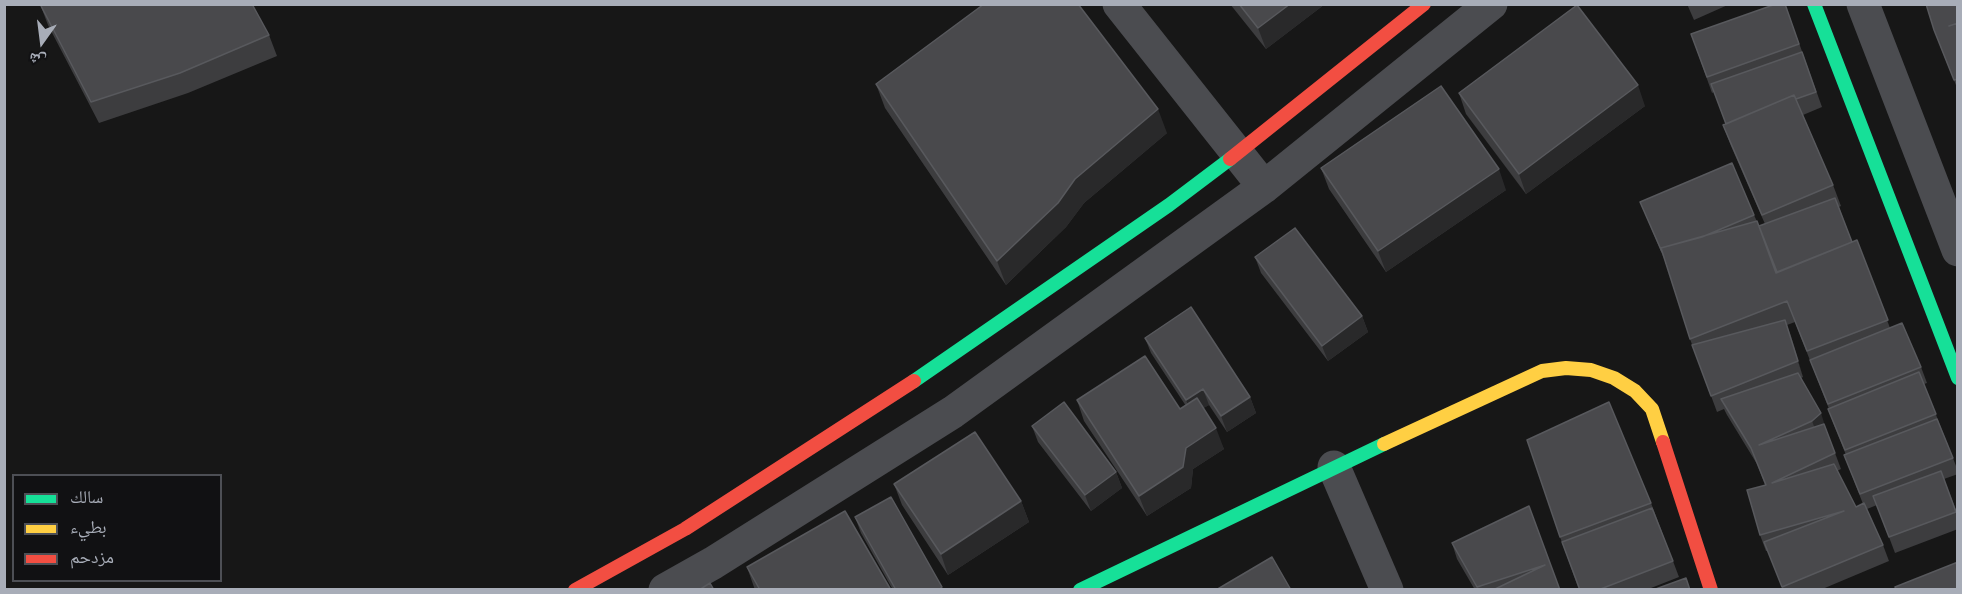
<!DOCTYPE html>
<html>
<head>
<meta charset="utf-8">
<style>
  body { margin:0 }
  #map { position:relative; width:1962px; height:594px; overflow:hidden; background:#171717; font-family:Raleway,"Noto Naskh Arabic",sans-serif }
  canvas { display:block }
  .frame { position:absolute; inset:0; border:6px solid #a8adb8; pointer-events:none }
  .legend { position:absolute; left:12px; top:474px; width:210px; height:108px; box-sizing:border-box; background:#111113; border:2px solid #4d4f55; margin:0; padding:8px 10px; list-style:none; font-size:18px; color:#a8adb8 }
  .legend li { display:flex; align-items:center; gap:12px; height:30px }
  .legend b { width:30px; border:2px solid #4d4f55 }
  .north { position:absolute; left:12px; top:12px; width:60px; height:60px; -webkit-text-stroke:4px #111113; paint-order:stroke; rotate:194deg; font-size:16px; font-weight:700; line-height:24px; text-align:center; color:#a8adb8 }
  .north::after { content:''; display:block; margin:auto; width:21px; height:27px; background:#a8adb8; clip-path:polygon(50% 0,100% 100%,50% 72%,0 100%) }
</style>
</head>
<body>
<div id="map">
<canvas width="1962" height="594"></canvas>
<div class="frame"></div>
<ul class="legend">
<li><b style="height:8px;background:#16e098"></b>سالك</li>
<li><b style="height:8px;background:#ffcf43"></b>بطيء</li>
<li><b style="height:8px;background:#f24e42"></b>مزدحم</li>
</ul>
<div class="north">ش</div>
</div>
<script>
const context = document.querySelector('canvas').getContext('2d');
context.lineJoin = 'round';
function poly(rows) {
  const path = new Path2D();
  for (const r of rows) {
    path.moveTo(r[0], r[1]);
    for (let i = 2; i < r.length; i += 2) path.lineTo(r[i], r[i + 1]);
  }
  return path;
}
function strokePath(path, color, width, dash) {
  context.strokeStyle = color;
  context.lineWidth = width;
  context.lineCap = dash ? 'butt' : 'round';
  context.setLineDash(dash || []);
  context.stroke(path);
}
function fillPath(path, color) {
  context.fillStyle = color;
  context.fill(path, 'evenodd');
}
strokePath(poly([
  [1119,4,1264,187],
  [1863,4,1958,250],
  [1334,467,1387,590],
  [665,590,713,563,953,412,1264,187,1491,4]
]), '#4b4c50', 33);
strokePath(poly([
  [1814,4,1958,378],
  [914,381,1169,205,1230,159],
  [1080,590,1384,444]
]), '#16e098', 14);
strokePath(poly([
  [1384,444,1542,371,1566,368,1591,370,1614,378,1635,391,1652,409,1663,442]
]), '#ffcf43', 14);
strokePath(poly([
  [1230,159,1424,4],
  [1663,442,1711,590],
  [575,590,685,529,914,381]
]), '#f24e42', 14);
fillPath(poly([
  [40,4,269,35,277,56,188,93,99,123,48,25],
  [1230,4,1325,4,1266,49],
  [1687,4,1730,4,1694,20],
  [1785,4,1822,107,1803,115,1833,185,1841,206,1839,207,1852,242,1857,240,1890,328,1921,367,1927,383,1924,384,1958,471,1958,474,1944,479,1958,515,1958,529,1895,553,1877,505,1867,509,1883,545,1889,561,1820,590,1783,590,1768,551,1766,551,1760,535,1765,485,1757,464,1727,415,1724,409,1717,412,1690,339,1665,261,1640,202,1754,215,1759,226,1765,224,1731,146,1723,125,1726,124,1714,92,1712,93,1691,34],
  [1795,322,1829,409,1828,409,1834,425,1846,455,1844,455,1863,504,1856,507,1837,471,1841,469,1826,429,1801,378,1803,377,1787,325],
  [1958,4,1958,90,1940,46],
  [876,84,1167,133,1084,203,1066,227,1006,285,885,108],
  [1459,93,1645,106,1526,194,1466,114],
  [1321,168,1506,190,1386,272,1329,189],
  [1255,257,1362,316,1368,332,1328,361,1261,273],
  [1145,338,1250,397,1256,413,1227,432,1209,405,1203,408,1224,449,1193,469,1191,488,1147,516,1084,421,1077,400,1180,409,1186,406,1151,353],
  [1032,426,1116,472,1122,488,1091,511,1038,442],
  [894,484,1021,501,1029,522,948,575,902,505],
  [1651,503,1679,577,1646,590,1579,590,1560,537],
  [1529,506,1560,590,1475,590,1457,559,1452,543],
  [855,517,942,587,943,590,893,590,861,533],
  [747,567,891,590,755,590]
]), '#3d3d3f');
fillPath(poly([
  [1290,4,1325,4,1266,49,1258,28],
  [1638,85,1645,106,1526,194,1519,174],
  [1158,109,1167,133,1084,203,1066,227,1006,285,997,261,1075,179],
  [1499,169,1506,190,1386,272,1378,251],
  [1362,316,1368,332,1328,361,1322,346],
  [1785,320,1791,336,1803,377,1798,361],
  [1203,389,1209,405,1192,415,1186,400],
  [1250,397,1256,413,1227,432,1221,416],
  [1821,413,1826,429,1818,437,1812,421],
  [1216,428,1224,449,1193,469,1191,488,1147,516,1139,496,1186,448],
  [1116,472,1122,488,1091,511,1085,495],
  [1021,501,1029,522,948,575,941,554]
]), '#29292a');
const building = poly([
  [40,4,252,4,269,35,180,73,91,102,40,4],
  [984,4,1078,4,1158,109,1075,179,1058,203,997,261,876,84,984,4],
  [1239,4,1290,4,1258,28,1239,4],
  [1776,4,1785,4,1799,44,1707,77,1691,34,1776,4],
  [1926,4,1958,4,1958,23,1949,26,1958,23,1958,79,1954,80,1934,30,1926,4],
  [1577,5,1638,85,1519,174,1459,93,1577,5],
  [1802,52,1816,92,1796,99,1794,95,1726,124,1711,84,1802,52],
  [1441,86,1499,169,1378,251,1321,168,1441,86],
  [1794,95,1833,185,1762,215,1723,125,1794,95],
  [1732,163,1754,215,1702,237,1661,248,1662,252,1640,202,1732,163],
  [1835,198,1852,242,1777,272,1759,226,1835,198],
  [1757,221,1776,273,1857,240,1888,320,1807,351,1787,301,1690,339,1661,248,1757,221],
  [1295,228,1362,316,1322,346,1255,257,1295,228],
  [1191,307,1250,397,1221,416,1203,389,1186,400,1145,338,1191,307],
  [1785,320,1798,361,1711,396,1692,345,1785,320],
  [1902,323,1921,367,1828,404,1810,360,1902,323],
  [1145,356,1180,409,1197,398,1216,428,1186,448,1183,467,1139,496,1077,400,1145,356],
  [1919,372,1936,414,1845,450,1828,409,1919,372],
  [1798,373,1821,413,1812,421,1759,445,1824,424,1835,453,1772,483,1834,464,1856,507,1864,503,1883,545,1782,587,1764,542,1844,511,1760,535,1747,490,1766,485,1751,448,1721,399,1798,373],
  [1064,402,1116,472,1085,495,1032,426,1064,402],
  [1609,402,1651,503,1560,537,1527,440,1609,402],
  [1937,419,1953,458,1860,494,1844,455,1937,419],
  [975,432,1021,501,941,554,894,484,975,432],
  [1941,471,1956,512,1889,537,1873,496,1941,471],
  [891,497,942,587,938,590,896,590,855,517,891,497],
  [1529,506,1560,590,1493,590,1545,565,1477,587,1452,543,1529,506],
  [1652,508,1673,561,1598,590,1580,590,1562,542,1652,508],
  [845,511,891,590,760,590,747,567,845,511],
  [1272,557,1291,590,1216,590,1272,557],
  [1958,562,1958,590,1896,590,1895,587,1958,562],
  [1686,578,1690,590,1653,590,1686,578],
  [710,583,714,590,699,590,710,583]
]);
fillPath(building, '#49494c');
strokePath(building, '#58595d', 1.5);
</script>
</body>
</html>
